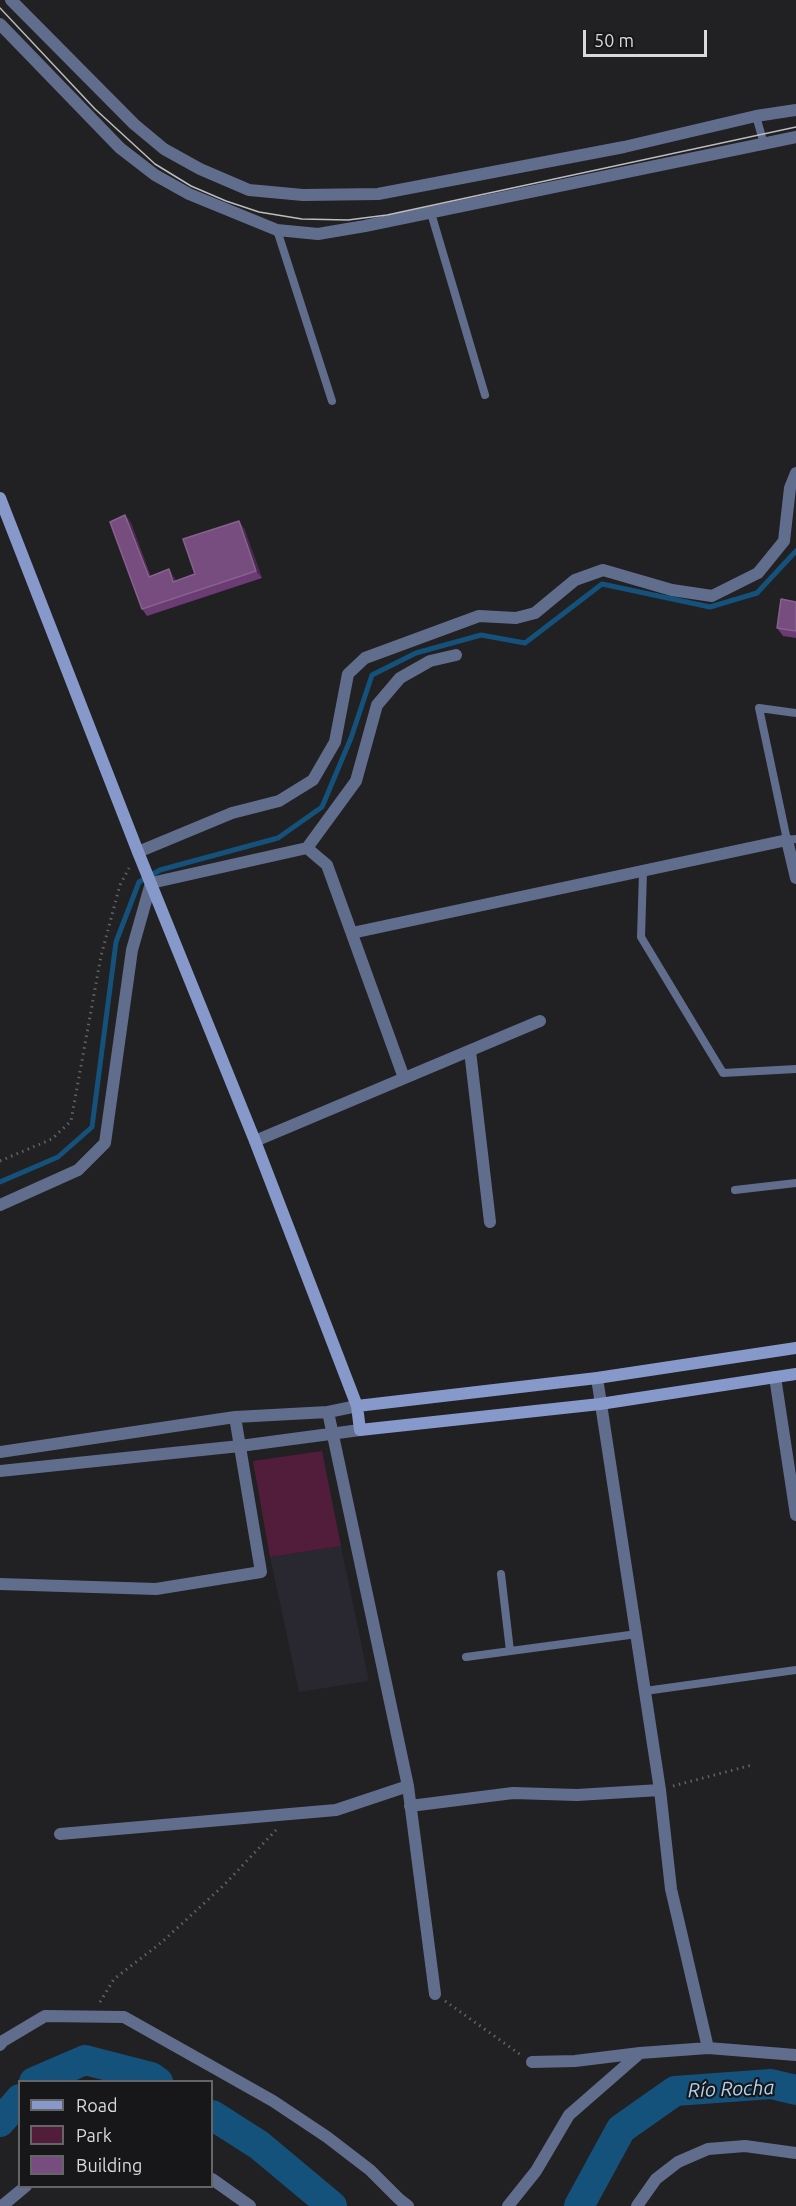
<!DOCTYPE html>
<html>
<head>
<meta charset="utf-8">
<style>
  body { margin:0 }
  #map { position:relative; width:796px; height:2206px; overflow:hidden; background:#212023; font-family:Ubuntu,sans-serif }
  canvas { display:block }
  .legend { position:absolute; left:18px; top:2080px; width:195px; height:108px; box-sizing:border-box; background:#17171a; border:2px solid #656568; margin:0; padding:8px 10px; list-style:none; font-size:18px; color:#dadadc }
  .legend li { display:flex; align-items:center; gap:12px; height:30px }
  .legend b { width:30px; border:2px solid #656568 }
  .scale { position:absolute; left:583px; top:30px; width:124px; height:27px; box-sizing:border-box; border:3px solid #dadadc; border-top:0; padding-left:8px; font-size:18px; line-height:21px; white-space:nowrap; color:#dadadc; -webkit-text-stroke:4px #17171a; paint-order:stroke }
</style>
</head>
<body>
<div id="map">
<canvas width="796" height="2206"></canvas>
<ul class="legend">
<li><b style="height:8px;background:#8799cb"></b>Road</li>
<li><b style="height:16px;background:#521d3b"></b>Park</li>
<li><b style="height:16px;background:#774c7f"></b>Building</li>
</ul>
<div class="scale">50 m</div>
</div>
<script>
const context = document.querySelector('canvas').getContext('2d');
context.lineJoin = 'round';
function fillPath(path, color) {
  context.fillStyle = color;
  context.fill(path, 'evenodd');
}
function poly(rows) {
  const path = new Path2D();
  for (const r of rows) {
    path.moveTo(r[0], r[1]);
    for (let i = 2; i < r.length; i += 2) path.lineTo(r[i], r[i + 1]);
  }
  return path;
}
function strokePath(path, color, width, dash) {
  context.strokeStyle = color;
  context.lineWidth = width;
  context.lineCap = dash ? 'butt' : 'round';
  context.setLineDash(dash || []);
  context.stroke(path);
}
function drawText(font, color, halo, rows, align = 'center') {
  context.font = font + ' Ubuntu,sans-serif';
  context.lineWidth = 4.5;
  context.setLineDash([]);
  context.textBaseline = 'middle';
  context.strokeStyle = halo;
  context.fillStyle = color;
  for (const [text, x, y, turn = 0] of rows) {
    context.save();
    context.translate(x, y);
    context.rotate((+turn || 0) * Math.PI / 180);
    context.textAlign = isNaN(turn) ? turn : align;
    if (halo) context.strokeText(text, 0, 0);
    context.fillText(text, 0, 0);
    context.restore();
  }
}
fillPath(poly([
  [341,1546,369,1681,299,1692,270,1557]
]), '#292730');
fillPath(poly([
  [322,1451,341,1546,270,1557,253,1461]
]), '#521d3b');
strokePath(poly([
  [0,1182,58,1157,92,1127,116,942,139,882,160,870,278,838,322,807,351,738,372,675,416,653,481,635,525,643,602,584,710,607,757,593,796,551]
]), '#14527b', 5);
strokePath(poly([
  [34,2082,85,2060,151,2077,158,2082],
  [212,2115,259,2145,332,2206],
  [0,2122,20,2099],
  [579,2206,621,2129,675,2091,771,2084,796,2090]
]), '#14527b', 30);
strokePath(poly([
  [0,1161,52,1139,71,1121,101,956,120,885,129,868],
  [673,1786,752,1765],
  [445,2001,521,2055],
  [100,2002,114,1979,162,1942,224,1885,277,1829]
]), '#626164', 3, [1.5, 4.5]);
strokePath(poly([
  [756,116,764,144],
  [431,213,485,395],
  [277,230,332,401],
  [796,713,759,708,787,840,796,839],
  [643,872,641,937,723,1073,796,1069],
  [735,1190,796,1183],
  [501,1574,510,1651],
  [466,1657,637,1634],
  [645,1691,796,1670]
]), '#616d8c', 8);
strokePath(poly([
  [11,0,134,124,164,149,200,169,249,190,303,195,378,194,624,147,756,116,796,110],
  [0,24,120,148,155,175,189,194,277,230,318,234,365,226,796,137],
  [307,848,356,781,377,705,400,678,430,661,456,655],
  [138,852,232,813,279,801,313,780,335,742,348,674,365,658,479,616,516,618,535,613,575,580,603,570,672,590,712,596,758,573,784,541,790,488,796,473],
  [352,933,787,840,796,878],
  [470,1051,490,1222],
  [255,1141,540,1021],
  [0,1205,78,1170,105,1143,132,950,151,883,307,848,327,865,404,1078],
  [775,1377,796,1515],
  [597,1378,660,1790,671,1889,708,2048],
  [328,1412,408,1786,435,1994],
  [0,1452,235,1417,328,1412,357,1406],
  [0,1471,240,1446,360,1430],
  [0,1584,156,1589,261,1572,235,1417],
  [410,1806,513,1793,577,1795,660,1790],
  [60,1834,336,1810,408,1786],
  [0,2045,3,2041,45,2016,124,2017,273,2101,327,2137,370,2170,399,2199,408,2206],
  [532,2062,575,2061,640,2053,708,2048,796,2055],
  [212,2179,250,2206],
  [2,2206,26,2186],
  [508,2206,536,2171,569,2115,640,2053],
  [637,2206,656,2179,678,2162,708,2149,745,2146,796,2153]
]), '#616d8c', 12);
strokePath(poly([
  [0,498,138,852,255,1141,357,1406,360,1430,600,1404,796,1374],
  [357,1406,597,1378,796,1348]
]), '#8799cb', 12);
strokePath(poly([
  [0,8,95,109,155,164,191,186,226,201,259,212,302,219,348,220,387,215,796,127]
]), '#bdbdbf', 1.5);
fillPath(poly([
  [125,515,131,523,151,577,174,577,176,581,195,574,244,528,262,578,147,616,142,609],
  [796,602,796,638,783,636,777,628]
]), '#6b3b74');
fillPath(poly([
  [125,515,131,523,154,585,149,577],
  [239,521,244,528,262,578,256,571],
  [169,569,174,577,178,589,173,582]
]), '#49294f');
const building = poly([
  [125,515,149,577,169,569,173,582,195,574,183,539,239,521,256,571,142,609,110,522,125,515],
  [781,599,796,602,796,631,777,628,781,599]
]);
fillPath(building, '#774c7f');
strokePath(building, '#87628e', 1.5);
drawText('italic 20px', '#aed4f1', '#17171a', [
  ["Río Rocha",731,2089,-2]
]);
</script>
</body>
</html>
